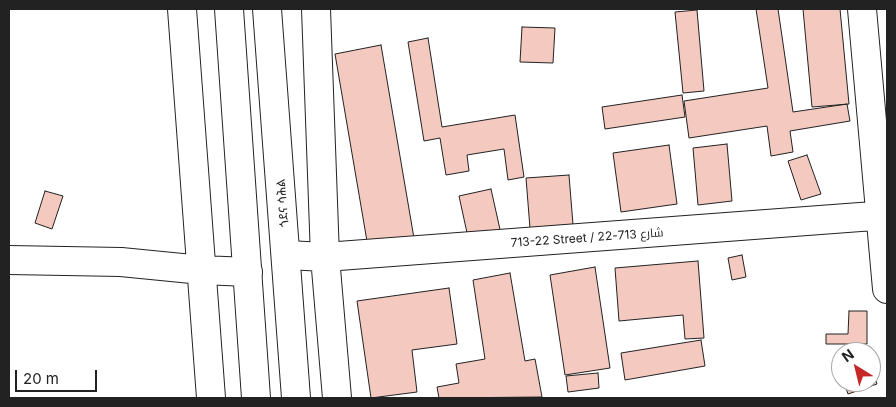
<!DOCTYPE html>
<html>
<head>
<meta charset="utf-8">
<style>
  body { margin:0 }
  #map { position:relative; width:896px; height:407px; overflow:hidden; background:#fff; font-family:Inter,sans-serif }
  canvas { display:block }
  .frame { position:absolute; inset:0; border:10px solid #222; pointer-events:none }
  .north { position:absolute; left:831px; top:342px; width:50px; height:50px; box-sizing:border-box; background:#fff; border:1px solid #a7a7a7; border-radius:50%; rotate:324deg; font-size:14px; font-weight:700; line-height:20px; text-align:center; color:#222 }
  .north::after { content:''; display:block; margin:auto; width:18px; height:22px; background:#c62828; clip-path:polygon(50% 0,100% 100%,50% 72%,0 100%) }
  .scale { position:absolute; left:15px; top:370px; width:82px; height:22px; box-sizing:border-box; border:2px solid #222; border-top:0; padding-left:6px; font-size:15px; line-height:18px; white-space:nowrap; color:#222; -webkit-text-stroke:4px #fff; paint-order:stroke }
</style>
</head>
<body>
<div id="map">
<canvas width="896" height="407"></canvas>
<div class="frame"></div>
<div class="north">N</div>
<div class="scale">20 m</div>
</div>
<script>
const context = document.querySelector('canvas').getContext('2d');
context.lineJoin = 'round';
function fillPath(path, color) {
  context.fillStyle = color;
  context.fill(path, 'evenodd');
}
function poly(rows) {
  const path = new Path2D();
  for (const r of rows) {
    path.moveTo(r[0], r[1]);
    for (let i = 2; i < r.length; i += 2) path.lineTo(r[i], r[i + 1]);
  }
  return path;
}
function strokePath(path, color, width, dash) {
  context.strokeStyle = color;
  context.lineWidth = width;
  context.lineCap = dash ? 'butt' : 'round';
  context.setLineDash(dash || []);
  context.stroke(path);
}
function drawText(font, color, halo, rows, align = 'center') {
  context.font = font + ' Inter,Cairo,"Noto Sans Ethiopic",sans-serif';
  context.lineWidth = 4;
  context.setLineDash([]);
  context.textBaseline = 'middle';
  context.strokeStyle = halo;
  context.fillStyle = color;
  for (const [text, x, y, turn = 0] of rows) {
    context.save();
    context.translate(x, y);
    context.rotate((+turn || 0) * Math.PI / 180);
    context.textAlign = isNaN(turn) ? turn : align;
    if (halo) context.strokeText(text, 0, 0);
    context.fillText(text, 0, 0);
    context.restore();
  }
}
const building = poly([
  [756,9,778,9,793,112,847,104,850,121,790,131,793,152,771,156,767,126,689,138,684,101,768,88,756,9],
  [803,9,840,9,849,104,812,107,803,9],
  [697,10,704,91,683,93,675,12,697,10],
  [522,27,555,28,553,63,520,62,522,27],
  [428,38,442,127,515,115,524,177,508,180,504,149,467,155,469,171,446,175,440,138,424,141,408,42,428,38],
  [381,45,415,244,369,253,335,54,381,45],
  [682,95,685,117,605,129,602,107,682,95],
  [727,144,732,201,698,205,693,148,727,144],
  [669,145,677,204,621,212,613,153,669,145],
  [807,155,821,194,801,200,788,161,807,155],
  [569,175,574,237,531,241,526,178,569,175],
  [491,189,501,234,469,242,459,196,491,189],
  [45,191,63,196,52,229,35,223,45,191],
  [742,255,746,277,732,280,728,258,742,255],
  [698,261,704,338,685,339,683,315,619,321,615,268,698,261],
  [595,267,610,368,565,375,550,275,595,267],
  [510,273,525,361,535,359,542,397,439,398,437,387,459,383,456,364,485,359,473,280,510,273],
  [449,288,457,344,412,350,417,392,371,398,357,301,449,288],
  [849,311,867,311,867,344,826,344,826,334,848,334,849,311],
  [701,340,705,366,625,380,621,353,701,340],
  [864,345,866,352,845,352,864,345],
  [871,365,877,384,848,394,844,382,871,382,871,365],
  [598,373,599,388,568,392,566,376,598,373]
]);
fillPath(building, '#f3c9c0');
strokePath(building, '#222', 1);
const minor = poly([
  [182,9,211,398],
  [316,9,325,257,337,398],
  [862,9,887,289],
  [287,255,325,257,887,215],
  [9,260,121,262,202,270,248,272]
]);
const highway = poly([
  [229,9,256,398],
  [267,9,296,398]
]);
strokePath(minor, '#222', 30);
strokePath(highway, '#222', 30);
strokePath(minor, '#fff', 28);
strokePath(highway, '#fff', 28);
drawText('12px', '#222', '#fff', [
  ["ጎደና ሳሕል",283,203,-95],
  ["713-22 Street / شارع 713-22",587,238,-4]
]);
</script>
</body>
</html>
